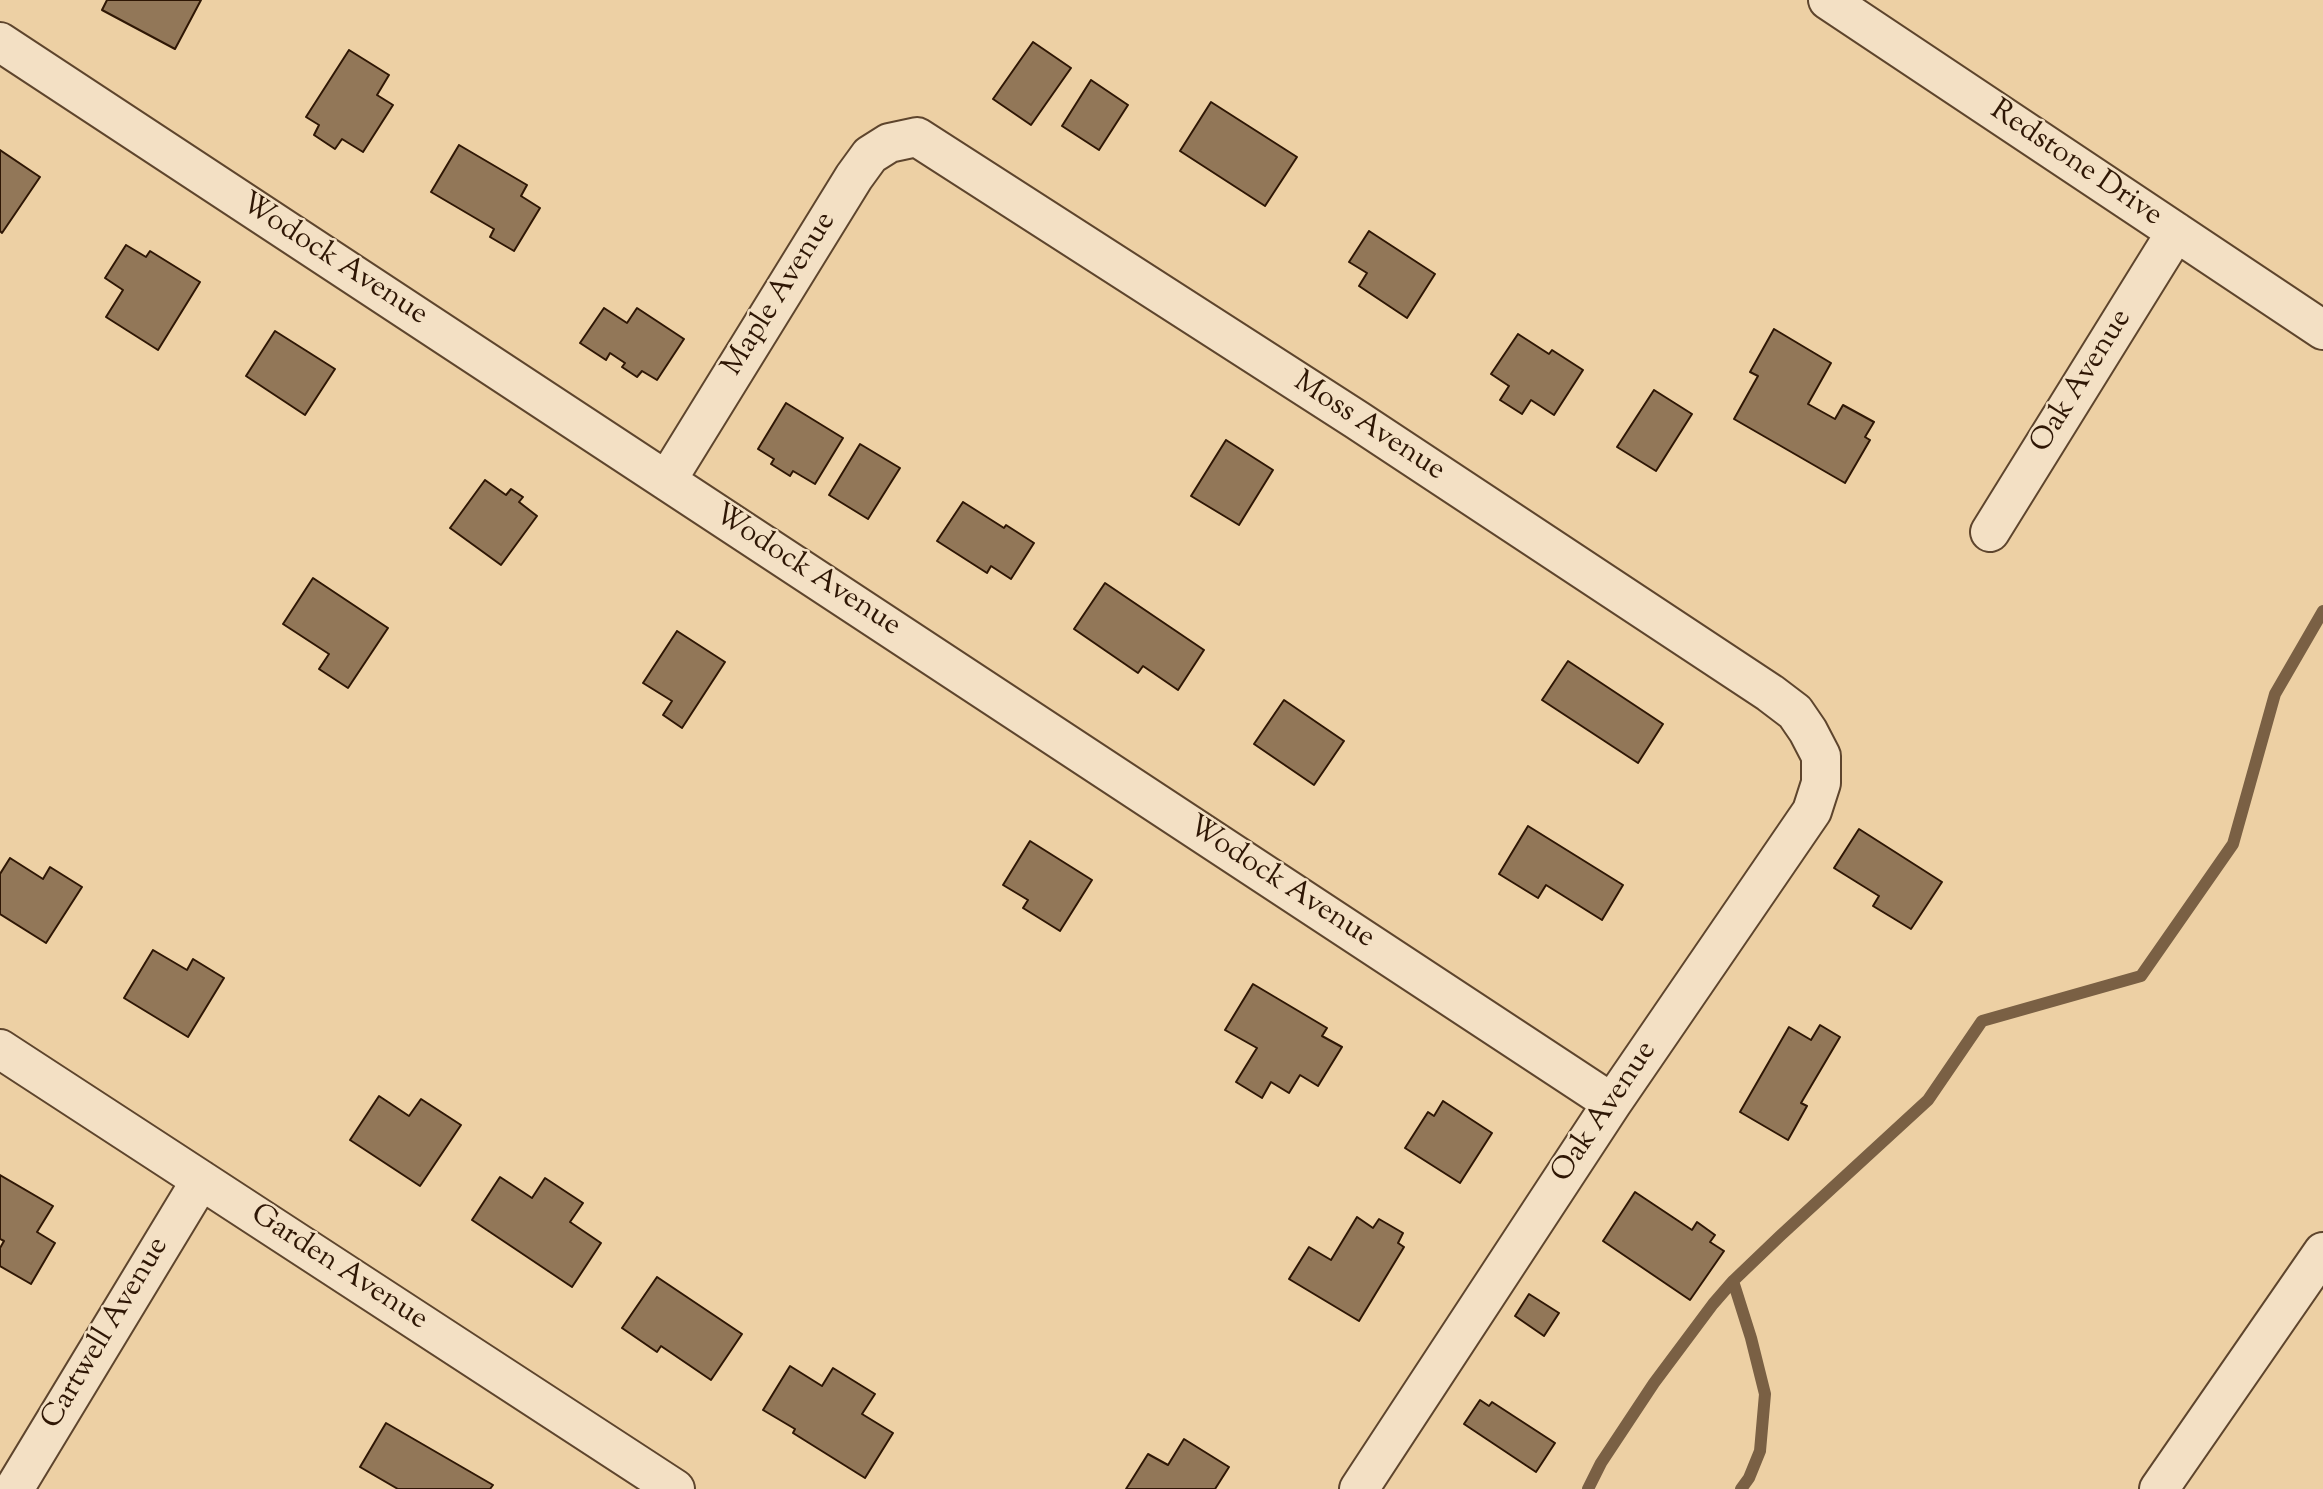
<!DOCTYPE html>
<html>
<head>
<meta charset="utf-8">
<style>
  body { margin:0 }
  canvas { display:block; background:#edd0a4 }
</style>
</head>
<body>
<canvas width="2323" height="1489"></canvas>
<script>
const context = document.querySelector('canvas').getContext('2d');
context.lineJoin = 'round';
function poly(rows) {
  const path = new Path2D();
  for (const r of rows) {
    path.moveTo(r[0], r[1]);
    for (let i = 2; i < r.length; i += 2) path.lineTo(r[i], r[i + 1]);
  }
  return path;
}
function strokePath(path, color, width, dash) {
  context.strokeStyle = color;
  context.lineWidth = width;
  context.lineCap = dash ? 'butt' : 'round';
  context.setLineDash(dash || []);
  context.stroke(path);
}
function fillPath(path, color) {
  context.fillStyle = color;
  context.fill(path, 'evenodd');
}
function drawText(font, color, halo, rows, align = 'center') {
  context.font = font + ' "Sorts Mill Goudy",serif';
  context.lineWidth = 5;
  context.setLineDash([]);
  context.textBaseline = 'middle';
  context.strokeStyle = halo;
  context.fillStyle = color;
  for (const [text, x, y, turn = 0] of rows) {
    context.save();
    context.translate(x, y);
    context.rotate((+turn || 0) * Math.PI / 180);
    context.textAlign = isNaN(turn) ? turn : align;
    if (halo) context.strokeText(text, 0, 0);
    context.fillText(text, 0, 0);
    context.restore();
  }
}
strokePath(poly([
  [1733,1281,1751,1338,1765,1394,1760,1451,1749,1478,1741,1489],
  [1588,1489,1601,1463,1654,1383,1713,1304,1733,1281,1780,1236,1928,1100,1982,1021,2141,976,2233,844,2275,694,2323,611]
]), '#7a6044', 12);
const building = poly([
  [107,0,201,0,175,49,102,10,107,0],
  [1033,42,1071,68,1031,125,993,99,1033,42],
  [349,50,389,75,377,95,393,105,363,152,342,139,335,149,314,135,319,125,306,117,349,50],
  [1091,80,1128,105,1099,150,1062,126,1091,80],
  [1211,102,1297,157,1265,206,1180,151,1211,102],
  [459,145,527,185,521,196,540,208,514,251,490,237,494,229,431,192,459,145],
  [0,150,40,177,2,233,0,231,0,150],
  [1369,231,1435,274,1407,318,1359,286,1367,273,1349,262,1369,231],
  [126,245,146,257,150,251,200,282,158,350,106,317,123,290,105,278,126,245],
  [604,308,627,323,637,308,684,339,657,380,642,371,637,377,622,367,625,363,610,353,606,360,580,343,604,308],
  [1774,329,1831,363,1808,404,1835,419,1843,405,1874,422,1865,437,1870,440,1845,483,1734,419,1758,376,1750,372,1774,329],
  [275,331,335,369,305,415,246,376,275,331],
  [1518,334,1549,354,1552,350,1583,370,1554,415,1531,400,1522,414,1500,400,1509,386,1491,374,1518,334],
  [1654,390,1692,414,1656,471,1617,447,1654,390],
  [786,403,843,438,815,484,793,471,790,476,771,464,774,459,758,449,786,403],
  [1226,440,1273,470,1239,525,1191,496,1226,440],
  [860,444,900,468,868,519,829,495,860,444],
  [485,480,506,495,511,489,523,497,519,502,537,516,501,565,450,528,485,480],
  [963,502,1004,528,1006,525,1034,543,1011,579,991,566,987,573,937,541,963,502],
  [313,578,388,628,348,688,319,669,329,654,283,624,313,578],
  [1105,583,1204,650,1178,690,1143,666,1138,673,1074,629,1105,583],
  [677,631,725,662,682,728,663,715,672,701,643,683,677,631],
  [1568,661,1663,724,1638,763,1542,700,1568,661],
  [1284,700,1344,741,1314,785,1254,744,1284,700],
  [1528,826,1623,885,1602,920,1546,885,1538,898,1499,874,1528,826],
  [1859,829,1942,882,1911,929,1873,906,1879,896,1834,868,1859,829],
  [1030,841,1092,880,1060,931,1023,908,1028,900,1003,885,1030,841],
  [10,858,43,879,50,867,82,887,46,943,0,914,0,874,10,858],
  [153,950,187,970,193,959,224,978,188,1037,124,998,153,950],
  [1253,984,1327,1028,1322,1036,1342,1047,1318,1086,1300,1075,1289,1093,1271,1082,1262,1098,1236,1082,1257,1048,1225,1030,1253,984],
  [1820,1025,1840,1037,1801,1103,1807,1106,1788,1140,1740,1112,1789,1027,1811,1040,1820,1025],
  [379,1096,409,1116,421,1099,461,1125,420,1186,350,1140,379,1096],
  [1443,1101,1492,1133,1460,1183,1405,1148,1428,1112,1434,1116,1443,1101],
  [0,1175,53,1206,37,1232,55,1243,31,1284,0,1266,0,1248,4,1241,0,1239,0,1175],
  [500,1177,532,1198,545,1178,583,1203,570,1222,601,1243,572,1287,472,1220,500,1177],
  [1635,1192,1692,1230,1697,1222,1715,1235,1710,1242,1724,1251,1690,1300,1603,1241,1635,1192],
  [1357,1217,1373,1228,1379,1219,1403,1233,1398,1243,1404,1247,1359,1321,1289,1279,1309,1247,1331,1260,1357,1217],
  [657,1277,742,1334,711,1380,661,1346,657,1352,622,1328,657,1277],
  [1529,1294,1559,1313,1544,1336,1515,1316,1529,1294],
  [790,1366,822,1386,833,1368,875,1394,862,1414,893,1433,865,1478,793,1433,795,1429,763,1410,790,1366],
  [1480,1400,1489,1406,1492,1402,1555,1443,1536,1472,1464,1424,1480,1400],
  [386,1423,493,1485,490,1489,398,1489,360,1467,386,1423],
  [1184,1439,1229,1467,1215,1489,1126,1489,1148,1454,1168,1465,1184,1439]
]);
fillPath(building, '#927758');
strokePath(building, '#2f1705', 2);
const minor = poly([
  [1828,0,2323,330],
  [0,42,1612,1103],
  [667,480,854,177,870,155,889,143,917,137,1357,420,1770,693,1795,712,1808,731,1821,756,1821,783,1812,811,1612,1103,1359,1489],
  [1990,532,2176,232],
  [0,1049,675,1489],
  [14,1489,201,1180],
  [2159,1489,2323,1252]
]);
strokePath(minor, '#5e452d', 42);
strokePath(minor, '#f3e0c4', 38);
drawText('30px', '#2f1705', '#f3e0c4', [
  ["Redstone Drive",2075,165,34],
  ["Wodock Avenue",333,261,33],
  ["Maple Avenue",781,295,-58],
  ["Oak Avenue",2083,382,-58],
  ["Moss Avenue",1368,428,33],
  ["Wodock Avenue",806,572,33],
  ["Wodock Avenue",1280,884,33],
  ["Oak Avenue",1606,1113,-56],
  ["Garden Avenue",338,1269,33],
  ["Cartwell Avenue",107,1334,-59]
]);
</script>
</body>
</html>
